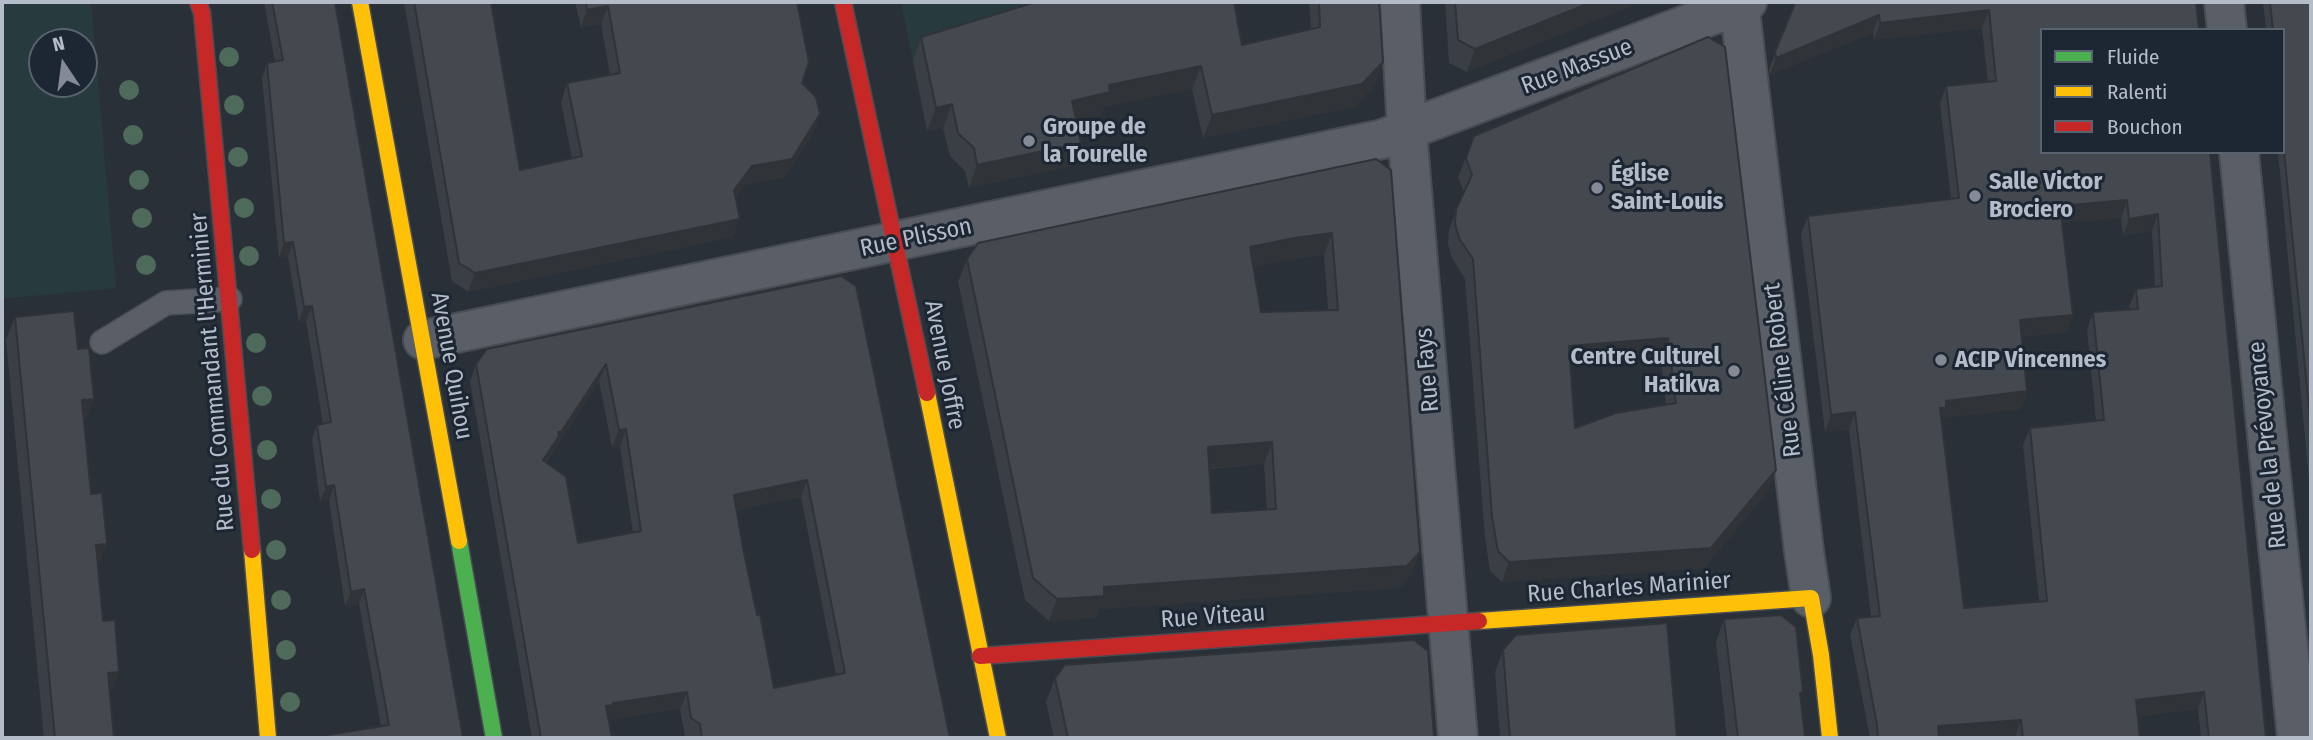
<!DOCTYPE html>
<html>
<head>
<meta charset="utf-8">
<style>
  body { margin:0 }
  #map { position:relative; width:2313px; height:740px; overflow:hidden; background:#2a3038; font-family:"Fira Sans Condensed",sans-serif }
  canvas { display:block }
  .frame { position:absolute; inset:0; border:4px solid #b4bcc9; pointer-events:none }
  .legend { position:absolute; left:2040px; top:28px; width:245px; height:126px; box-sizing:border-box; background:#1d2633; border:2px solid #59626f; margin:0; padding:9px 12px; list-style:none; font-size:21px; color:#b4bcc9 }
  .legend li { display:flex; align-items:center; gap:14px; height:35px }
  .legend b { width:35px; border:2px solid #59626f }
  .north { position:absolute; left:28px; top:28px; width:70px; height:70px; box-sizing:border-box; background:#1d2633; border:2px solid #59626f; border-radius:50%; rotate:347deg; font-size:19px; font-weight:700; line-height:28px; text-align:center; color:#b4bcc9 }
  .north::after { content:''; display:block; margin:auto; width:24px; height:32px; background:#848b96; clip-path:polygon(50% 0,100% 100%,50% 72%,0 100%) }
</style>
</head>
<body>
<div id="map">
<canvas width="2313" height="740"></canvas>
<div class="frame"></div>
<ul class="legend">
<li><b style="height:9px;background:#4caf50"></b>Fluide</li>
<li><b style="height:9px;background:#ffc107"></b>Ralenti</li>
<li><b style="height:9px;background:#c62828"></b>Bouchon</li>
</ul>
<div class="north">N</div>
</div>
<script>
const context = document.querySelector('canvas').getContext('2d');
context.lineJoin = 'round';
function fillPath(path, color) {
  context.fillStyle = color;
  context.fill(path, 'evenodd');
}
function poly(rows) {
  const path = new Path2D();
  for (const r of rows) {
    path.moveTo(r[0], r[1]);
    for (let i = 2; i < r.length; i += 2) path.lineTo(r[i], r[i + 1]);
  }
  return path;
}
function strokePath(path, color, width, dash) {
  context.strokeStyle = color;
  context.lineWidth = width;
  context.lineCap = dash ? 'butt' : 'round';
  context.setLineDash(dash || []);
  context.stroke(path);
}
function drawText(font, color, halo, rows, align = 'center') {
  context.font = font + ' "Fira Sans Condensed",sans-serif';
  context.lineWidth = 6;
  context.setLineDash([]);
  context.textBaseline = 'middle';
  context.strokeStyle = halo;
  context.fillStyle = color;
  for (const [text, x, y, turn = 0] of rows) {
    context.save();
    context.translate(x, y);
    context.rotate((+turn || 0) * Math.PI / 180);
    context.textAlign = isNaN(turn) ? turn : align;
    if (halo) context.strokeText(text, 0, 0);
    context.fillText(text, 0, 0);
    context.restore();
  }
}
fillPath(poly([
  [2,2,91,2,116,288,2,299],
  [42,42,84,42,84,84,42,84],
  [901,2,1102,2,913,61]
]), '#273a3e');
const lane = poly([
  [102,342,166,303,230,299]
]);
const street = poly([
  [1400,2,1407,131,1458,738],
  [1739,2,1804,551,1811,598],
  [2224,2,2227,30],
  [2239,152,2297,738],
  [423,340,1383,139,1747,2]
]);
const fast = poly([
  [459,541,494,738]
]);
const slow = poly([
  [360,2,459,541],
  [927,393,998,738],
  [252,550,268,738],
  [1479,621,1811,598,1821,655,1830,738]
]);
const jam = poly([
  [198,2,202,13,252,550],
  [843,2,927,393],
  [980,656,1479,621]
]);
strokePath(lane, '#484c53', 26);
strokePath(street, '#484c53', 42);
strokePath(fast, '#484c53', 19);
strokePath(slow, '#484c53', 19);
strokePath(jam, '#484c53', 19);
strokePath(lane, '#5a5e66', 23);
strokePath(street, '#5a5e66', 38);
strokePath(fast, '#4caf50', 16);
strokePath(slow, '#ffc107', 16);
strokePath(jam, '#c62828', 16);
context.fillStyle = '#4e6a5a';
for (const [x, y] of [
  [229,57],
  [129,90],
  [234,105],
  [133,135],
  [238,157],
  [139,180],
  [244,208],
  [142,218],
  [249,256],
  [146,265],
  [256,343],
  [262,396],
  [267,450],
  [271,499],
  [276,550],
  [281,600],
  [286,650],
  [290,702]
]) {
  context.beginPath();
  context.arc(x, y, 10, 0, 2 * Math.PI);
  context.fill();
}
fillPath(poly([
  [264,2,335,2,463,738,327,738,328,735,381,726,359,604,345,606,329,500,320,501,312,439,317,425,323,424,306,321,299,322,288,256,279,258,262,78,267,63,275,62],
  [404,2,491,2,520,170,572,158,561,102,567,83,610,75,601,24,581,28,575,2,797,2,802,83,820,114,813,133,785,177,745,185,735,198,733,237,468,292,452,281],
  [1309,2,1379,2,1383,62,1375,85,1354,107,1203,138,1192,89,1137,100,1104,107,1101,116,1076,121,1072,166,969,188,965,171,950,156,943,128,927,131,913,61,921,37,1242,45,1311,29],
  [1445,2,1632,2,1631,6,1467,72,1449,63],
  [2196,2,2266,738,2201,738,2198,709,2137,717,2140,738,2015,738,2015,737,1998,738,1870,738,1850,635,1857,618,1871,617,1849,430,1825,432,1801,234,1808,216,1951,199,1940,104,1946,86,1988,82,1982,28,1874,40,1873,33,1770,75,1769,69,1795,3],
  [2121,218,2123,236,2152,231,2155,287,2136,289,2129,307,2130,309,2093,312,2087,330,2096,421,2030,428,2023,445,2039,601,1964,608,1942,420,1942,418,2021,409,2022,337,2066,332,2073,315,2062,223],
  [2263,2,2311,2,2311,501,2278,152,2283,152,2283,30,2266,30],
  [1708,37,1769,490,1704,568,1502,582,1490,571,1485,537,1465,279,1452,258,1448,244,1449,229,1464,192,1458,178,1474,136],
  [1661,358,1666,404,1575,428,1571,366],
  [1376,159,1412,574,1399,588,1100,609,1096,618,1049,621,1025,600,958,282,967,259],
  [1324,255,1328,310,1261,312,1253,267,1286,260],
  [1264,464,1267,510,1212,513,1210,469],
  [841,276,950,738,689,738,685,736,680,709,608,720,612,738,532,738,470,381,476,364],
  [599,381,612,447,620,447,633,533,578,543,547,462,554,449,555,449],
  [801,497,836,675,774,688,743,548,737,510],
  [15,317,78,349,91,494,107,544,98,567,103,621,119,672,110,695,114,738,44,738,6,340],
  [1724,619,1801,700,1805,738,1727,738,1716,642],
  [1503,650,1677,738,1500,738,1495,672],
  [1055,678,1434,738,1054,738,1046,702]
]), '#3a3f45');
fillPath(poly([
  [1592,2,1632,2,1631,6,1467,72,1475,49],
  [608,6,601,24,581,28,587,10],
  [1989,10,1982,28,1874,40,1880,23],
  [1879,15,1873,33,1770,75,1776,58],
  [1383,62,1375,85,1354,107,1203,138,1212,115],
  [1201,66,1192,89,1104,107,1101,116,1064,124,1072,101,1109,85],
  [952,104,943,128,927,131,936,108],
  [820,114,813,133,785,177,745,185,727,209,734,190,752,166],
  [1081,143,1072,166,969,188,977,165],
  [2127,200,2121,218,2054,224,2060,206],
  [2158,214,2152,231,2123,236,2129,219],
  [740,219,733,237,468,292,475,273],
  [1332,233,1324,255,1286,260,1242,270,1250,247,1294,238],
  [293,242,288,256,279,258,284,243],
  [312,306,306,321,299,322,304,307],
  [2073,315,2066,332,2014,338,2020,320],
  [1668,338,1661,358,1562,367,1569,346],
  [606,364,599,381,555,449,554,449,537,477,543,460,558,432],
  [2027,391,2021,409,1942,418,1940,425,1940,408,1946,401],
  [94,399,85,422,74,423,82,400],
  [1855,412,1849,430,1825,432,1831,415],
  [626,429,620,447,612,447,619,430],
  [1272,442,1264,464,1200,469,1208,447],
  [1776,470,1769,490,1704,568,1502,582,1509,562],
  [807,480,801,497,728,512,734,495],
  [334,485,329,500,320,501,326,487],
  [107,544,99,567,87,568,96,545],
  [1420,552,1412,574,1399,588,1100,609,1096,618,1049,621,1057,599,1104,587],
  [364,589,359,604,345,606,351,592],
  [119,672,111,695,100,696,108,673],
  [687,692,680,709,608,720,606,706,613,703],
  [2204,692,2198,709,2130,718,2136,700],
  [2021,720,2015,737,1998,738,1933,738,1938,726]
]), '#303338');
const building = poly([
  [272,2,335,2,463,738,329,738,328,735,389,725,364,589,351,592,334,485,326,487,317,425,331,422,312,306,304,307,293,242,284,243,267,63,283,60,272,2],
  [414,2,491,2,520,170,582,156,567,83,620,73,608,6,587,10,586,2,797,2,809,62,802,83,816,97,820,114,792,159,752,166,734,190,740,219,475,273,459,263,414,2],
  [1036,2,1234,2,1242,45,1320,27,1319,2,1379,2,1383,62,1362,84,1212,115,1201,66,1109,85,1110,92,1072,101,1081,143,977,165,974,148,958,133,952,104,936,108,921,37,1036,2],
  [1455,2,1592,2,1475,49,1458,40,1455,2],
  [1799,2,2196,2,2199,30,2042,30,2042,152,2210,152,2266,738,2209,738,2204,692,2136,700,2140,738,2023,738,2021,720,1938,726,1939,738,1878,738,1877,725,1857,618,1880,616,1855,412,1831,415,1808,216,1959,198,1946,86,1996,81,1989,10,1880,23,1879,15,1776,58,1775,52,1795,3,1799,2],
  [2127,200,2129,219,2158,214,2162,286,2136,289,2138,309,2093,312,2104,420,2030,428,2047,601,1964,608,1940,408,1946,408,1946,401,2027,391,2020,320,2073,315,2060,206,2127,200],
  [2270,2,2311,2,2311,430,2283,140,2283,30,2273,30,2270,2],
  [1708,37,1725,47,1776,470,1711,548,1509,562,1498,551,1492,517,1473,259,1459,238,1455,224,1456,209,1472,175,1466,158,1474,136,1708,37],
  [1668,338,1676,403,1616,413,1575,428,1569,346,1668,338],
  [1376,159,1391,170,1420,552,1407,566,1104,587,1104,596,1057,599,1033,578,967,259,978,243,1376,159],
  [1332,233,1338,310,1261,312,1250,247,1294,238,1332,233],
  [1272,442,1276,509,1212,513,1208,447,1272,442],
  [841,276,856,286,950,738,702,738,700,724,691,718,687,692,613,703,613,705,606,706,612,738,541,738,476,364,487,349,841,276],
  [606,364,619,430,626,429,641,531,578,543,566,477,543,460,559,436,558,432,561,432,606,364],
  [807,480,845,673,774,688,760,614,757,615,743,548,734,495,807,480],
  [74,311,78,349,89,348,94,399,82,400,91,494,102,493,107,544,96,545,103,621,115,620,119,672,108,673,114,738,55,738,15,317,74,311],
  [1781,615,1796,627,1803,692,1800,693,1805,738,1738,738,1724,619,1781,615],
  [1667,623,1677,738,1510,738,1503,650,1516,635,1667,623],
  [1414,640,1428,651,1434,738,1068,738,1055,678,1065,665,1414,640]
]);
fillPath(building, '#444950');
strokePath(building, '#303338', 2);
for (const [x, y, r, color] of [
  [1029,141,7,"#848b96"],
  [1597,188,7,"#848b96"],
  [1975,196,7,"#848b96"],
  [1941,360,7,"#848b96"],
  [1734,371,7,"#848b96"]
]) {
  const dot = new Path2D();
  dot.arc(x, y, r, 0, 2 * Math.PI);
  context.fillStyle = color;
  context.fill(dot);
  strokePath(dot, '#1d2633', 2.5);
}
drawText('24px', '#b4bcc9', '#1d2633', [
  ["Rue Massue",1577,67,-21],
  ["Rue Plisson",916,238,-12],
  ["Avenue Joffre",944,365,79],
  ["Avenue Quihou",451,366,80],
  ["Rue Fays",1428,370,-95],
  ["Rue Céline Robert",1783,370,-97],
  ["Rue du Commandant l'Herminier",213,372,-95],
  ["Rue de la Prévoyance",2268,445,-96],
  ["Rue Charles Marinier",1629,588,-4],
  ["Rue Viteau",1213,617,-4]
]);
drawText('bold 24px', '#b4bcc9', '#1d2633', [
  ["Groupe de",1043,127],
  ["la Tourelle",1043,155],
  ["Église",1611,174],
  ["Saint-Louis",1611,202],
  ["Salle Victor",1989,182],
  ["Brociero",1989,210],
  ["Centre Culturel",1720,357,"right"],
  ["Hatikva",1720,385,"right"],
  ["ACIP Vincennes",1955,360]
], 'left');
</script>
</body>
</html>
